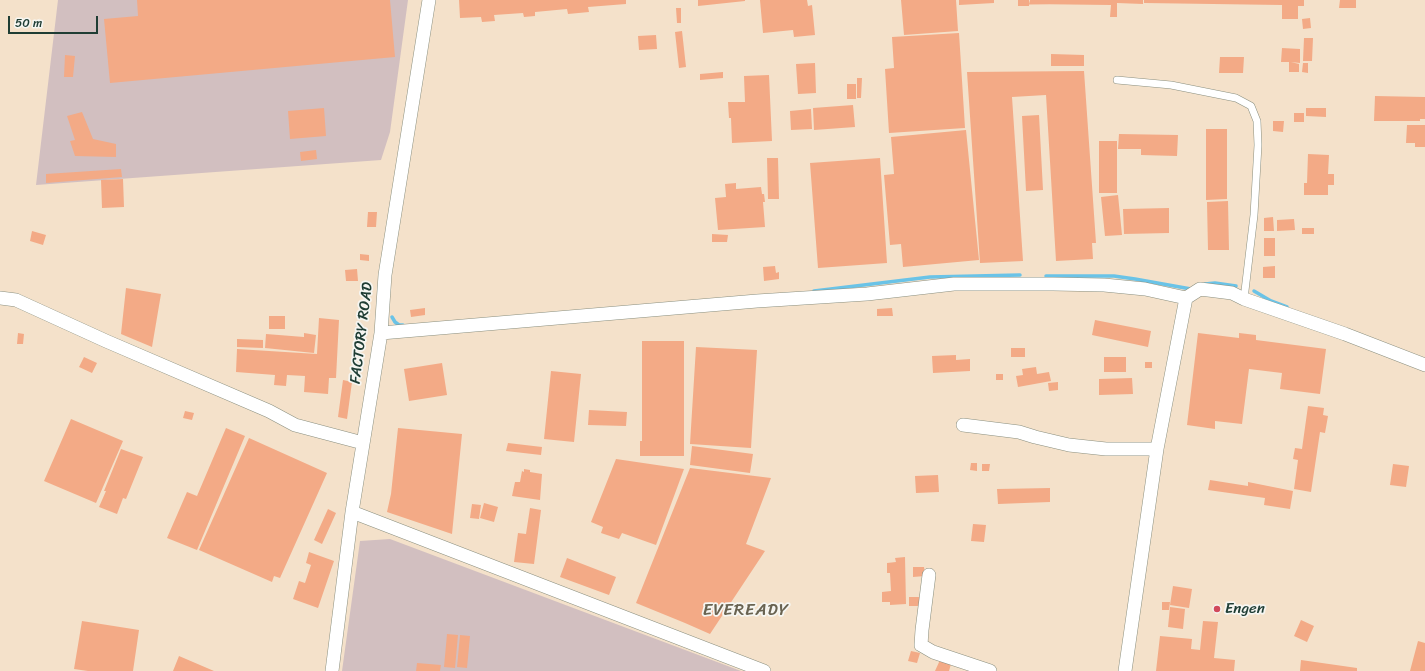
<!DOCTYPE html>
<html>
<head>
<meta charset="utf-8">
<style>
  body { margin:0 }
  #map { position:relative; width:1425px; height:671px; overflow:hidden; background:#f4e1ca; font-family:Sriracha,sans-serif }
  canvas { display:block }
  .scale { position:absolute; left:8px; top:16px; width:90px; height:18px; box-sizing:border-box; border:2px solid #1f3d34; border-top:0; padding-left:5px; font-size:12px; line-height:14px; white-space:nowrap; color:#1f3d34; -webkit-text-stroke:3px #f6f6f2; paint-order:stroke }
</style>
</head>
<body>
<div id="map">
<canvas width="1425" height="671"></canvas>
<div class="scale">50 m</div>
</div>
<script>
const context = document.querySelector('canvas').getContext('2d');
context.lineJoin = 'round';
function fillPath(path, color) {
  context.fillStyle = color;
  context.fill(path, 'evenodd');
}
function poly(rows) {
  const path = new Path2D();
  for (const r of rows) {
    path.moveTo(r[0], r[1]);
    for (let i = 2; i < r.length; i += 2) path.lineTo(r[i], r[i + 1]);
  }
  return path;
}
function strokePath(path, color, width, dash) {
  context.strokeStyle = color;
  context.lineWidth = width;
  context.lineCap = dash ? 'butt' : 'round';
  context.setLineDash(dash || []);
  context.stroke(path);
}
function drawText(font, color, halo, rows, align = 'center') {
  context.font = font + ' Sriracha,sans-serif';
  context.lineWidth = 3.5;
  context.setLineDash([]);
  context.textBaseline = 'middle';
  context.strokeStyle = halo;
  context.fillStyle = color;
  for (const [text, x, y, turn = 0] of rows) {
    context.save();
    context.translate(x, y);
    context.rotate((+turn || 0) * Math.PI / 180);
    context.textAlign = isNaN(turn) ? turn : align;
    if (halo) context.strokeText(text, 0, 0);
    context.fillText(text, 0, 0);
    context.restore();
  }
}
fillPath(poly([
  [58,0,408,0,390,132,381,160,36,185],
  [390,539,741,671,342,671,360,541]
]), '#d2bfc0');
strokePath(poly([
  [1046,276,1114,276,1135,279,1191,289],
  [1205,284,1215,283,1236,286],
  [814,291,930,277,1020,275],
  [1254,291,1271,301,1287,307],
  [392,317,395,322,399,325,403,325]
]), '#6ac3e7', 3.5);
fillPath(poly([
  [137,0,390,0,395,57,110,83,104,19,138,16],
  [459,0,626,0,626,4,588,7,589,12,568,14,567,9,535,12,535,16,524,17,523,13,494,15,495,21,482,22,481,17,460,18],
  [698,0,745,0,745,1,698,6],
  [760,0,807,0,808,6,812,5,815,35,794,37,793,30,763,33],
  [901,0,956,0,958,31,904,35],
  [959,0,994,0,994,3,959,5],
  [1018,0,1029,0,1029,6,1018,6],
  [1030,0,1143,0,1143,4,1117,3,1117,17,1110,17,1111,5,1029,4],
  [1144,0,1304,0,1304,6,1298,6,1298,19,1282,19,1282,5,1144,3],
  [1340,0,1356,0,1356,8,1339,8],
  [676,8,681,8,681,23,677,23],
  [1310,18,1311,28,1303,29,1302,19],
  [682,31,686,67,679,68,675,32],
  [959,33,965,128,889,133,885,69,894,68,892,37],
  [656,35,657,49,639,50,638,36],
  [1304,38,1313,38,1312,61,1303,61],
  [1282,48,1300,49,1300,63,1291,62,1299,64,1299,72,1289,72,1289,62,1281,62],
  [1051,54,1084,55,1084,66,1051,66],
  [65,55,75,56,73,77,64,77],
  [1220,57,1244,57,1243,73,1219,73],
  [815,63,816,93,798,94,796,64],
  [1303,63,1308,63,1308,73,1302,72],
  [1084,71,1096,243,1092,243,1093,259,1056,261,1046,95,1012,97,1023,261,980,263,967,72],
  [723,72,723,78,700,80,700,74],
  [769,75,772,141,732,143,731,118,729,118,728,102,745,102,744,76],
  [857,78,862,78,861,98,857,98],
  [847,84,856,84,856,99,847,99],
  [1375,96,1425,97,1425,119,1420,119,1420,121,1374,121],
  [853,105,855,127,814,130,813,108],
  [324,108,326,136,290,139,288,111],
  [1306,108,1326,108,1326,117,1306,116],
  [811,109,812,129,791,130,790,111],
  [82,112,93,139,116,144,116,157,75,156,70,141,75,140,67,116],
  [1294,113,1304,113,1304,122,1294,122],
  [1039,115,1043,190,1026,191,1022,116],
  [1273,121,1284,121,1283,132,1273,131],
  [1407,125,1425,125,1425,147,1415,147,1415,143,1406,143],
  [1206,129,1227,129,1227,199,1206,200],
  [966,130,979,260,903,267,901,244,890,245,884,175,894,174,891,137],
  [1119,134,1178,135,1177,156,1141,155,1141,149,1118,149],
  [1099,141,1117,141,1117,193,1099,193],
  [316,150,317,159,301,161,300,152],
  [1308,154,1329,155,1328,174,1334,174,1334,185,1328,185,1328,195,1304,195,1304,183,1307,183],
  [767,158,778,158,779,199,768,199],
  [880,158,887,263,818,268,810,163],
  [121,169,122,177,46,183,46,174],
  [123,179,124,207,102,208,101,180],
  [736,183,736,189,761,187,762,194,764,194,765,202,763,202,765,227,718,230,715,198,726,197,725,184],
  [1118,195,1122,235,1105,236,1101,197],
  [1228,201,1229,250,1208,250,1207,202],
  [1169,208,1169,233,1124,234,1123,209],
  [368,212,377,212,376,227,367,227],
  [1273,217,1274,231,1264,231,1264,218],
  [1294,219,1295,230,1277,231,1277,220],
  [1302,228,1314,228,1314,234,1302,234],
  [32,231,46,235,43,245,30,241],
  [712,234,728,235,727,242,712,242],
  [1264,238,1275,238,1275,256,1264,256],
  [360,254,369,255,369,261,360,260],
  [775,266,776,273,779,272,779,279,764,281,763,267],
  [1275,266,1275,278,1263,278,1263,267],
  [357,269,358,281,346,281,345,270],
  [126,288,161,294,152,347,121,334],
  [425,308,425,315,411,317,410,310],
  [892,308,893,316,877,316,877,309],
  [269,316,285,316,285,329,269,329],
  [319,318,339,320,336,378,329,378,328,394,304,392,305,376,287,375,286,386,274,385,275,375,236,372,237,349,317,354],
  [1095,320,1151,331,1148,347,1092,335],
  [18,333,24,334,23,344,17,344],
  [304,333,316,335,314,353,265,348,266,334,304,337],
  [1198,333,1239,338,1239,333,1256,335,1256,340,1326,349,1320,394,1280,389,1282,373,1249,369,1242,424,1215,421,1215,429,1187,425],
  [237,339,263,340,263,348,237,347],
  [642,341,684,341,684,456,640,456,640,441,642,441],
  [696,347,757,350,751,448,690,444],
  [1011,348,1025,348,1025,357,1011,357],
  [956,355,956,360,970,359,970,371,933,373,932,356],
  [84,357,97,363,92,373,79,367],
  [1104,357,1126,357,1126,372,1104,372],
  [1145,362,1152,362,1152,368,1145,368],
  [442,363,447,395,409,401,404,369],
  [1036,367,1037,374,1049,372,1051,381,1018,387,1016,376,1023,375,1022,369],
  [551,371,581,374,574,442,544,439],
  [996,374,1003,374,1003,380,996,380],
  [1132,378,1133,394,1099,395,1099,379],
  [343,380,352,382,347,419,338,417],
  [1058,382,1058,390,1049,391,1048,383],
  [1308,406,1324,408,1323,415,1328,416,1325,433,1320,432,1311,492,1294,489,1298,460,1293,459,1295,448,1302,449],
  [589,410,627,412,626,426,588,425],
  [185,411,194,413,192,420,183,418],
  [71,419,123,441,96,503,44,481],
  [226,428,245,436,197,550,167,538,187,492,197,496],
  [398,428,462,434,452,534,387,512,391,494],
  [249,438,327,473,280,578,274,576,272,582,199,550],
  [508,443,542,447,541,455,506,451],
  [692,446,753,454,750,473,690,465],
  [121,449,143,457,126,499,123,498,117,514,99,507,106,491,104,491],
  [616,459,684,469,656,545,622,533,619,539,601,533,603,527,591,522],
  [971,463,977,463,977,471,970,470],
  [982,464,990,464,989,471,982,471],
  [1393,464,1409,466,1406,487,1390,485],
  [690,468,771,478,746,544,765,551,710,634,685,623,636,603],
  [524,469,530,470,530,472,542,474,540,500,512,496,515,482,520,482,522,471,524,472],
  [938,475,939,492,916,493,915,476],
  [1210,480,1248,486,1248,482,1293,491,1290,509,1264,505,1265,498,1208,490],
  [1050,488,1050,502,998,504,997,489],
  [484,503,498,507,494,522,480,518],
  [472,504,481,505,479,519,470,518],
  [530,508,541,510,534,564,514,562,518,533,526,534],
  [328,509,336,513,322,544,314,540],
  [973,524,986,525,984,542,971,541],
  [309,552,334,561,318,608,293,599,299,581,305,583,311,565,306,563],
  [905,557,906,604,890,605,890,602,882,602,882,592,891,591,890,573,887,573,887,563,896,562,895,558],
  [567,558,616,577,609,595,560,577],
  [913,567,924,567,925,576,913,577],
  [1173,586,1192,589,1189,608,1170,605],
  [909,597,921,597,921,606,909,606],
  [1162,602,1170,602,1169,610,1162,610],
  [1170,607,1185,609,1183,629,1168,627],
  [1301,620,1314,626,1307,642,1294,636],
  [82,621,139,630,133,671,88,671,74,669],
  [1203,621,1218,622,1214,658,1235,660,1234,671,1156,671,1160,636,1192,639,1191,649,1200,650],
  [447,634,458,635,455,668,444,667],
  [460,635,470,636,467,668,457,667],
  [1418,641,1425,643,1425,671,1410,671],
  [911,651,920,653,917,663,908,661],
  [179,656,214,671,173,671],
  [940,660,951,664,949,671,935,671],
  [1301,660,1357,668,1357,671,1300,671],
  [417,663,441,665,440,671,416,671]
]), '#f3aa86');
const lane = poly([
  [1117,80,1171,85,1236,98,1251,106,1257,121,1258,145,1254,215,1244,299]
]);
const street = poly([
  [0,298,16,300,106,341,269,411,295,425,363,443],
  [381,333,757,301,867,294,954,284,1053,284,1104,285,1145,289,1186,298,1200,289,1232,293,1244,299,1345,334,1425,365],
  [963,425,1019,432,1035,437,1069,445,1106,449,1157,449],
  [352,512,764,671],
  [929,575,922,630,921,645,933,652,990,671],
  [332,671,352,512,381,333,385,275,429,0],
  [1125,671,1157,449,1186,298]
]);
strokePath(lane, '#8a8f7f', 8);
strokePath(street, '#8a8f7f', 14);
strokePath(lane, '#fff', 7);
strokePath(street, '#fff', 13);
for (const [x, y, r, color] of [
  [1217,609,4,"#d1495b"]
]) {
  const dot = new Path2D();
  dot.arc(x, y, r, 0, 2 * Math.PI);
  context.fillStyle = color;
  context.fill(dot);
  strokePath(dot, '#f6f6f2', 1.5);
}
drawText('15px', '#1f3d34', '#f6f6f2', [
  ["FACTORY ROAD",362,333,-83]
]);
drawText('15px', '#1f3d34', '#f6f6f2', [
  ["Engen",1225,609]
], 'left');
context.letterSpacing = '1px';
drawText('17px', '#696351', '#f6f6f2', [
  ["EVEREADY",746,611]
]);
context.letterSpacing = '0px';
</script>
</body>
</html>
